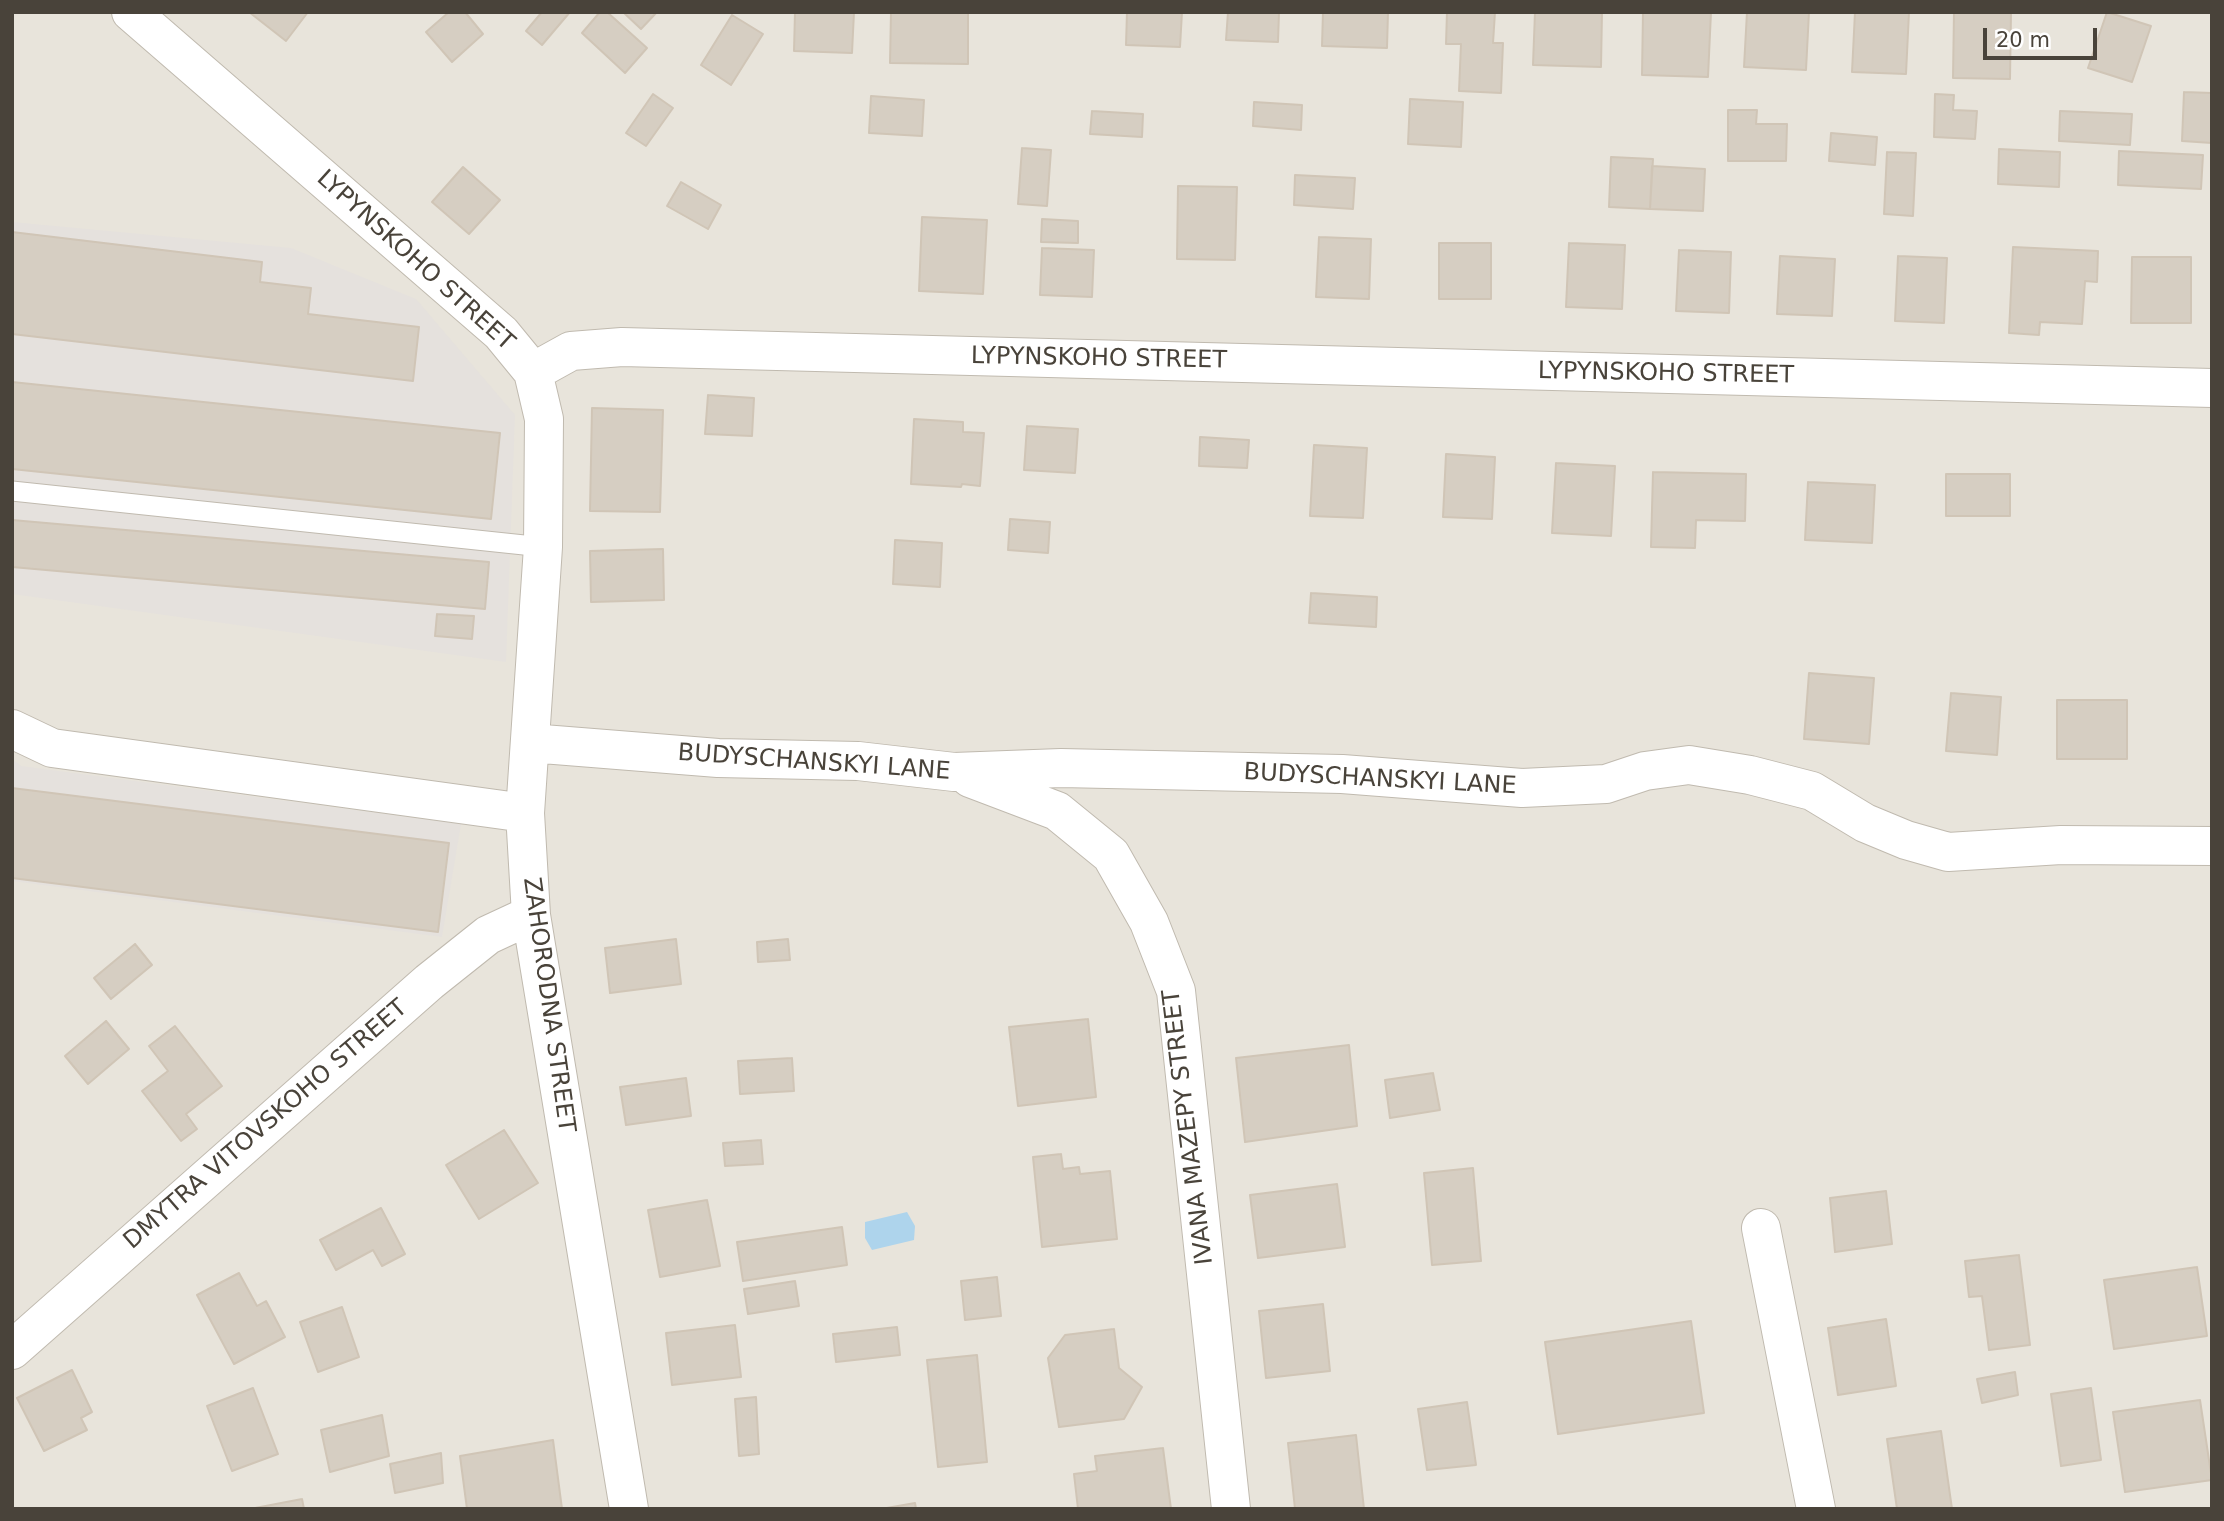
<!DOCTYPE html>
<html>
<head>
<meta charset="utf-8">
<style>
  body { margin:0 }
  #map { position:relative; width:2224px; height:1521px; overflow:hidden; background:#f5f2ec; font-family:"DejaVu Sans",sans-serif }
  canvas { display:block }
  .frame { position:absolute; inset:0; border:14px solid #49433a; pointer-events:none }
  .scale { position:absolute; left:1983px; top:28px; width:114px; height:32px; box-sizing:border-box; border:4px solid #49433a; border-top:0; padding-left:9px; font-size:21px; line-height:24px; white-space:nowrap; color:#49433a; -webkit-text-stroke:5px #fff; paint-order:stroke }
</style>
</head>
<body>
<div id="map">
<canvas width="2224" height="1521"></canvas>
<div class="frame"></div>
<div class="scale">20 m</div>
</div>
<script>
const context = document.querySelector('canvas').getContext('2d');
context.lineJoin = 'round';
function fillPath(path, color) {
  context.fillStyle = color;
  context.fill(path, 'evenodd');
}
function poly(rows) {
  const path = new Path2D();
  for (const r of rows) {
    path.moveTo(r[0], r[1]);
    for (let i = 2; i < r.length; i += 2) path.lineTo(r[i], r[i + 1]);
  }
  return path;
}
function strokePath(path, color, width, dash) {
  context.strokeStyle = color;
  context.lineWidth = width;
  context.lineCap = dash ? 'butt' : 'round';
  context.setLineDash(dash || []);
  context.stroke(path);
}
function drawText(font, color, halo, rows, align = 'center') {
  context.font = font + ' "DejaVu Sans",sans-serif';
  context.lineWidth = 5;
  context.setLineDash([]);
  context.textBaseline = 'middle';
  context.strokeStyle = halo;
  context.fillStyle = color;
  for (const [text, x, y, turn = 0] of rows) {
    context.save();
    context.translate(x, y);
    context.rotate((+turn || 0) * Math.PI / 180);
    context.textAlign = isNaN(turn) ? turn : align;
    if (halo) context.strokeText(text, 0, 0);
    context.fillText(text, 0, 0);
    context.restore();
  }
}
fillPath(poly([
  [12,12,2212,12,2212,1509,12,1509]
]), '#e8e4db');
fillPath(poly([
  [12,222,291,248,416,299,515,415,506,662,12,594],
  [12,759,21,766,461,824,442,937,12,881]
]), '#e5e1dd');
fillPath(poly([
  [907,1212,915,1226,914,1240,872,1250,865,1238,865,1222]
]), '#aed4ec');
const building = poly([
  [249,12,308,12,286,41,249,12],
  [449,12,465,12,483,34,452,62,426,32,449,12],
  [542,12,570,12,542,45,526,31,542,12],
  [600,12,607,12,647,48,625,73,582,33,600,12],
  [623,12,657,12,641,29,623,12],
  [795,12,854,12,852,53,794,51,795,12],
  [891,12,968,12,968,64,890,63,891,12],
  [1127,12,1182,12,1180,47,1126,45,1127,12],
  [1228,12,1279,12,1278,42,1226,40,1228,12],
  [1323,12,1388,12,1387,48,1322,46,1323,12],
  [1447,12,1495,12,1493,43,1503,43,1501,93,1459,91,1461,44,1446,44,1447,12],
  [1535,12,1602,12,1601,67,1533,65,1535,12],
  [1643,12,1711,12,1708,77,1642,75,1643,12],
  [1747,12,1809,12,1806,70,1744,67,1747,12],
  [1855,12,1909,12,1906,74,1852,72,1855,12],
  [1954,12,2011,12,2010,79,1953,78,1954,12],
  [2107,12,2151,26,2132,82,2088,68,2107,12],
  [732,15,763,34,731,85,701,65,732,15],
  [2184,92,2212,93,2212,143,2182,141,2184,92],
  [653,94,673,108,646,146,626,133,653,94],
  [1935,94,1954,95,1953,110,1977,111,1975,139,1934,137,1935,94],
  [871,96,924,100,922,136,869,133,871,96],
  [1410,99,1463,102,1461,147,1408,144,1410,99],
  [1254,102,1302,105,1301,130,1253,126,1254,102],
  [1728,110,1757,110,1756,124,1787,124,1786,161,1728,161,1728,110],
  [1092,111,1143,114,1142,137,1090,134,1092,111],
  [2060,111,2132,114,2130,145,2059,141,2060,111],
  [1831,133,1877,137,1875,165,1829,161,1831,133],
  [1022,148,1051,150,1047,206,1018,204,1022,148],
  [1999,149,2060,152,2059,187,1998,184,1999,149],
  [2119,151,2203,155,2201,189,2118,185,2119,151],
  [1887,152,1916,153,1913,216,1884,214,1887,152],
  [1611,157,1653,159,1650,209,1609,207,1611,157],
  [1652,166,1705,169,1703,211,1650,209,1652,166],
  [463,167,500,200,469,234,432,202,463,167],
  [1295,175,1355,178,1353,209,1294,205,1295,175],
  [681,182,721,205,708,229,667,206,681,182],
  [1178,186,1237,187,1235,260,1177,259,1178,186],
  [922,217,987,220,983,294,919,291,922,217],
  [1042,219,1078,221,1078,243,1041,242,1042,219],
  [12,232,262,262,260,282,311,288,308,314,419,327,413,381,12,334,12,232],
  [1319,237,1371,239,1369,299,1316,297,1319,237],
  [1439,243,1491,243,1491,299,1439,299,1439,243],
  [1569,243,1625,245,1622,309,1566,307,1569,243],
  [2013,247,2098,251,2097,282,2085,281,2082,324,2040,322,2039,335,2009,333,2013,247],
  [1042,248,1094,250,1092,297,1040,295,1042,248],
  [1679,250,1731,252,1729,313,1676,311,1679,250],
  [1780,256,1835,259,1832,316,1777,314,1780,256],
  [1898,256,1947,258,1944,323,1895,321,1898,256],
  [2132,257,2191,257,2191,323,2131,323,2132,257],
  [12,382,500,433,491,519,12,469,12,382],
  [708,395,754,398,752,436,705,434,708,395],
  [592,408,663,410,660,512,590,511,592,408],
  [914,419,963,422,963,432,984,433,980,486,962,484,961,487,911,484,914,419],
  [1027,426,1078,429,1075,473,1024,470,1027,426],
  [1200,437,1249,440,1247,468,1199,466,1200,437],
  [1314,445,1367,448,1363,518,1310,516,1314,445],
  [1446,454,1495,457,1492,519,1443,517,1446,454],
  [1556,463,1615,466,1611,536,1552,533,1556,463],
  [1653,472,1746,474,1745,521,1696,520,1695,548,1651,547,1653,472],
  [1946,474,2010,474,2010,516,1946,516,1946,474],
  [1808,482,1875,485,1872,543,1805,540,1808,482],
  [1010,519,1050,522,1048,553,1008,550,1010,519],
  [12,520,489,562,485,609,12,567,12,520],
  [895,540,942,543,940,587,893,584,895,540],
  [663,549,664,600,591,602,590,551,663,549],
  [1311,593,1377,597,1376,627,1309,623,1311,593],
  [437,614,474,616,472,639,435,636,437,614],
  [1809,673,1874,678,1869,744,1804,739,1809,673],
  [1951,693,2001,697,1997,755,1946,751,1951,693],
  [2057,700,2127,700,2127,759,2057,759,2057,700],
  [12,788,449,843,438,932,12,878,12,788],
  [676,939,681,984,610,993,605,948,676,939],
  [788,939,790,960,758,962,757,942,788,939],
  [135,944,152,965,111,999,94,978,135,944],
  [1088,1019,1096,1097,1018,1106,1009,1027,1088,1019],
  [106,1021,129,1049,88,1084,65,1056,106,1021],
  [175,1026,222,1086,186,1114,197,1129,181,1141,142,1091,168,1071,149,1046,175,1026],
  [1349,1045,1357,1126,1245,1142,1236,1058,1349,1045],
  [792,1058,794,1091,740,1094,738,1061,792,1058],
  [1433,1073,1440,1110,1390,1118,1385,1080,1433,1073],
  [686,1078,691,1116,626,1125,620,1087,686,1078],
  [504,1130,538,1183,479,1219,446,1165,504,1130],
  [761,1140,763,1164,725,1166,723,1143,761,1140],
  [1061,1154,1063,1169,1079,1167,1080,1174,1110,1171,1117,1239,1042,1247,1033,1157,1061,1154],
  [1473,1168,1481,1261,1432,1265,1424,1173,1473,1168],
  [1337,1184,1345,1247,1258,1258,1250,1195,1337,1184],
  [1886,1191,1892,1244,1835,1252,1830,1198,1886,1191],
  [707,1200,720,1266,660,1277,648,1210,707,1200],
  [381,1208,405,1254,382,1266,373,1250,336,1270,320,1240,381,1208],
  [842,1227,847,1265,743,1281,737,1242,842,1227],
  [2019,1255,2030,1345,1989,1350,1982,1296,1969,1297,1965,1261,2019,1255],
  [2197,1267,2207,1336,2114,1349,2104,1280,2197,1267],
  [239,1273,257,1306,266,1301,285,1337,234,1364,197,1295,239,1273],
  [997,1277,1001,1316,965,1320,961,1281,997,1277],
  [795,1281,799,1306,748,1314,744,1289,795,1281],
  [1323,1304,1330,1371,1266,1378,1259,1311,1323,1304],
  [342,1307,359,1357,318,1372,300,1322,342,1307],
  [1886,1319,1896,1386,1838,1395,1828,1328,1886,1319],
  [1691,1321,1704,1413,1558,1434,1545,1342,1691,1321],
  [735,1325,741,1377,672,1385,666,1333,735,1325],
  [897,1327,900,1355,836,1362,833,1334,897,1327],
  [1114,1329,1119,1368,1142,1387,1124,1419,1059,1427,1048,1358,1065,1335,1114,1329],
  [977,1355,987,1462,938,1467,927,1360,977,1355],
  [72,1370,92,1412,81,1418,87,1430,44,1451,17,1398,72,1370],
  [2015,1372,2018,1395,1982,1403,1977,1379,2015,1372],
  [253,1388,278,1454,232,1471,207,1406,253,1388],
  [2091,1388,2101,1460,2061,1466,2051,1394,2091,1388],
  [756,1397,759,1454,739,1456,735,1399,756,1397],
  [2200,1400,2212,1480,2125,1492,2113,1412,2200,1400],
  [1467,1402,1476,1465,1427,1470,1418,1409,1467,1402],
  [382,1415,389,1456,330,1472,321,1430,382,1415],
  [1941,1431,1952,1509,1897,1509,1887,1439,1941,1431],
  [1356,1435,1364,1509,1295,1509,1288,1443,1356,1435],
  [553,1440,562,1509,467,1509,460,1456,553,1440],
  [1163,1448,1171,1509,1078,1509,1074,1474,1097,1471,1095,1456,1163,1448],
  [441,1453,443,1483,395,1493,390,1464,441,1453],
  [302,1499,304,1509,250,1509,302,1499],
  [915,1503,916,1509,881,1509,915,1503]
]);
fillPath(building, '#d6cec2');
strokePath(building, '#d0c5b6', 2);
const service = poly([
  [12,491,543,547]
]);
const minor = poly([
  [131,12,501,333,533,372,544,419,543,547,525,813,531,915,629,1509],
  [533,372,571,351,622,347,2212,388],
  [12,729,52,748,525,813],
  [530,743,718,758,858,761,954,772,1061,768,1342,774,1522,788,1606,784,1645,771,1689,765,1750,775,1812,791,1865,823,1906,840,1948,852,2061,845,2212,846],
  [970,778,1057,811,1111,855,1149,922,1176,991,1231,1509],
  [1761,1228,1816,1509],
  [12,1350,429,982,488,935,531,915]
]);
strokePath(service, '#c0baaf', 21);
strokePath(minor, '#c0baaf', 40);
strokePath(service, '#fff', 19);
strokePath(minor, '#fff', 38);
drawText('24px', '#49433a', '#fff', [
  ["LYPYNSKOHO STREET",415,261,42],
  ["LYPYNSKOHO STREET",1099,359,1],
  ["LYPYNSKOHO STREET",1666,374,1],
  ["BUDYSCHANSKYI LANE",814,763,4],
  ["BUDYSCHANSKYI LANE",1380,780,3],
  ["ZAHORODNA STREET",548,1005,82],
  ["DMYTRA VITOVSKOHO STREET",266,1125,-41],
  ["IVANA MAZEPY STREET",1189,1127,-97]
]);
</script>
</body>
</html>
